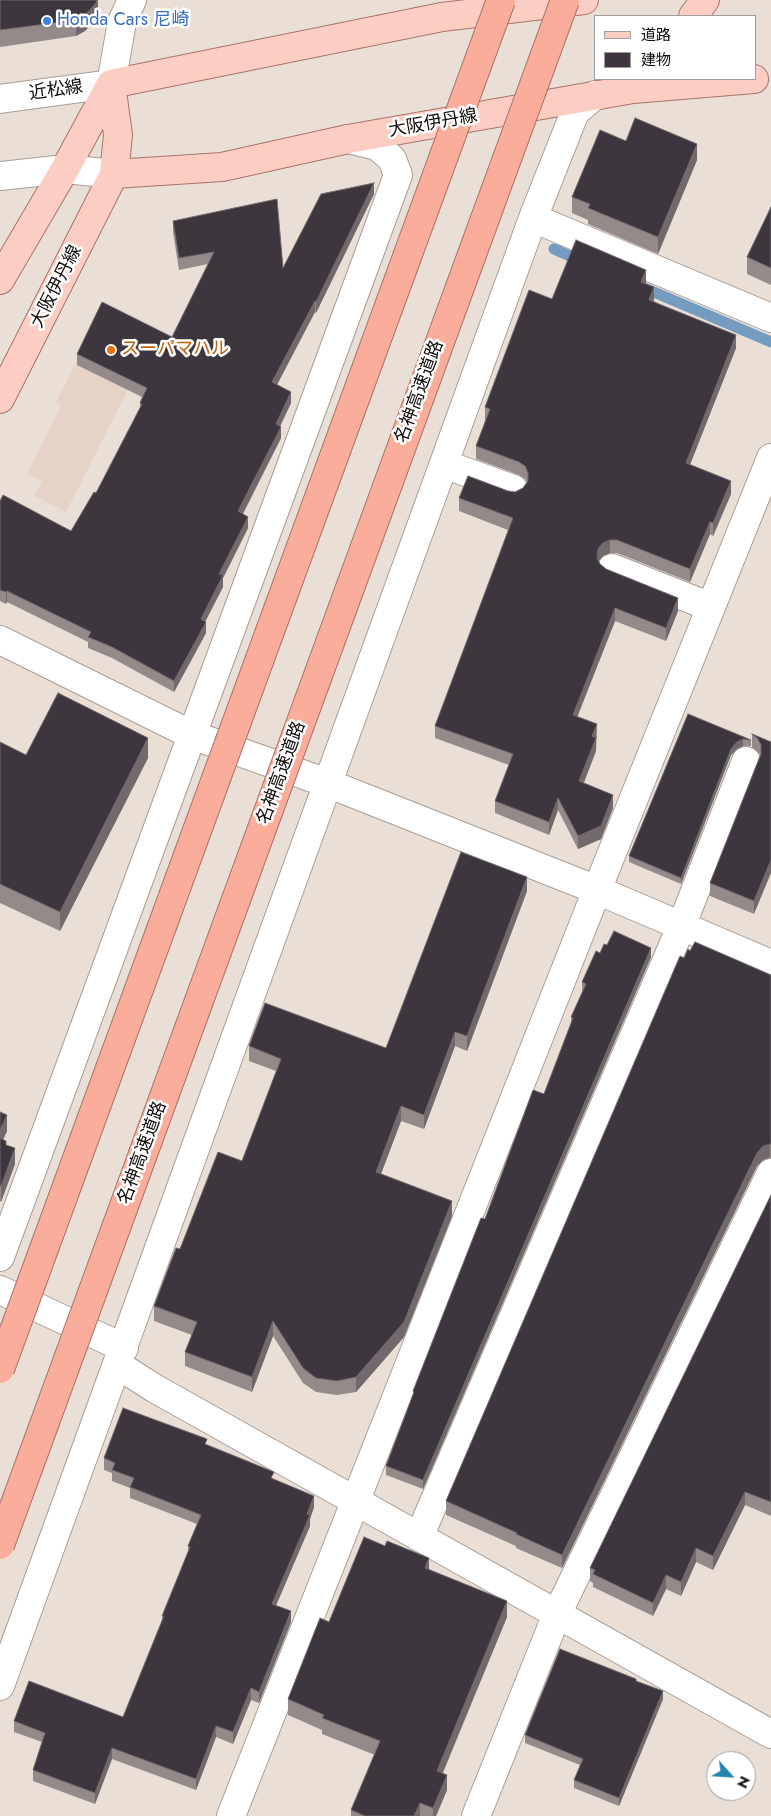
<!DOCTYPE html>
<html>
<head>
<meta charset="utf-8">
<style>
  body { margin:0 }
  #map { position:relative; width:771px; height:1816px; overflow:hidden; background:#eadfd7; font-family:Jost,"Noto Sans JP",sans-serif }
  canvas { display:block }
  .legend { position:absolute; left:594px; top:15px; width:162px; height:65px; box-sizing:border-box; background:#fff; border:1px solid #9f9d9d; margin:0; padding:6px 9px; list-style:none; font-size:15px; color:#0f0b09 }
  .legend li { display:flex; align-items:center; gap:10px; height:25px }
  .legend b { width:25px; border:1px solid #9f9d9d }
  .north { position:absolute; left:706px; top:1751px; width:50px; height:50px; box-sizing:border-box; background:#fff; border:1px solid #9f9d9d; border-radius:50%; rotate:116deg; font-size:14px; font-weight:700; line-height:20px; text-align:center; color:#0f0b09 }
  .north::after { content:''; display:block; margin:auto; width:18px; height:22px; background:#2384af; clip-path:polygon(50% 0,100% 100%,50% 72%,0 100%) }
</style>
</head>
<body>
<div id="map">
<canvas width="771" height="1816"></canvas>
<ul class="legend">
<li><b style="height:6px;background:#fccec3"></b>道路</li>
<li><b style="height:14px;background:#3d363e"></b>建物</li>
</ul>
<div class="north">N</div>
</div>
<script>
const context = document.querySelector('canvas').getContext('2d');
context.lineJoin = 'round';
function fillPath(path, color) {
  context.fillStyle = color;
  context.fill(path, 'evenodd');
}
function poly(rows) {
  const path = new Path2D();
  for (const r of rows) {
    path.moveTo(r[0], r[1]);
    for (let i = 2; i < r.length; i += 2) path.lineTo(r[i], r[i + 1]);
  }
  return path;
}
function strokePath(path, color, width, dash) {
  context.strokeStyle = color;
  context.lineWidth = width;
  context.lineCap = dash ? 'butt' : 'round';
  context.setLineDash(dash || []);
  context.stroke(path);
}
function drawText(font, color, halo, rows, align = 'center') {
  context.font = font + ' Jost,"Noto Sans JP",sans-serif';
  context.lineWidth = 5;
  context.setLineDash([]);
  context.textBaseline = 'middle';
  context.strokeStyle = halo;
  context.fillStyle = color;
  for (const [text, x, y, turn = 0] of rows) {
    context.save();
    context.translate(x, y);
    context.rotate((+turn || 0) * Math.PI / 180);
    context.textAlign = isNaN(turn) ? turn : align;
    if (halo) context.strokeText(text, 0, 0);
    context.fillText(text, 0, 0);
    context.restore();
  }
}
fillPath(poly([
  [102,312,121,387,128,390,66,512,34,496,42,481,27,474,61,405,56,402]
]), '#e5d3c7');
strokePath(poly([
  [554,249,583,262],
  [642,287,771,342]
]), '#749cc1', 11);
const minor = poly([
  [0,99,111,84,122,22,132,0],
  [0,176,65,169,114,174],
  [533,218,771,318],
  [444,464,513,489],
  [612,568,711,607],
  [0,640,192,735,327,783,597,890,771,964],
  [0,1257,398,175,392,159,377,146,348,139],
  [0,1290,124,1348],
  [118,1365,154,1388,771,1734],
  [419,1537,681,927,746,761],
  [0,1686,533,218,575,112,595,95],
  [231,1816,597,890,771,458],
  [476,1816,557,1614,771,1173]
]);
const major = poly([
  [693,16,705,0],
  [114,174,222,167,348,139,633,89,754,79],
  [0,280,65,169,111,84,442,17,584,0],
  [0,399,114,174,118,135,111,84]
]);
strokePath(minor, '#a89e96', 30);
strokePath(major, '#a87468', 30);
strokePath(minor, '#fff', 28);
strokePath(major, '#fccec3', 28);
const highwayBridge = poly([
  [0,1369,501,0],
  [0,1545,565,0]
]);
strokePath(highwayBridge, '#a87468', 30, []);
strokePath(highwayBridge, '#faad9b', 28);
fillPath(poly([
  [0,0,98,0,98,9,96,19,85,31,76,36,0,47],
  [626,141,697,160,658,254,588,224,588,220,572,213,572,197],
  [374,194,316,313,315,312,277,385,291,403,280,426,281,438,243,514,248,528,223,578,223,587,205,621,206,633,174,692,112,658,88,648,88,642,7,602,6,604,0,601,0,501,71,531,96,493,140,409,140,403,142,397,77,365,77,354,172,337,208,264,179,270,173,232,173,221,283,268],
  [771,207,771,285,747,274,747,257],
  [646,282,646,283,654,300,654,301,736,348,690,464,731,494,713,536,710,534,690,582,617,553,610,553,603,556,598,561,600,564,606,569,678,611,666,641,615,621,577,716,597,737,596,739,596,751,584,783,613,808,601,839,578,849,558,810,549,835,495,813,495,801,509,765,435,738,435,726,508,530,459,511,459,498,508,491,515,492,523,488,527,483,525,479,519,475,476,459,476,446,486,420,485,420,485,407,552,299],
  [688,714,751,740,751,746,743,746,737,749,731,755,681,884,629,862,629,856],
  [752,734,771,742,754,914,710,896,710,883,760,755,758,752,752,747],
  [0,742,26,755,148,758,60,931,0,903],
  [527,891,467,1051,455,1046,424,1129,401,1121,381,1174,452,1216,404,1337,356,1392,337,1395,316,1392,303,1383,273,1336,252,1392,185,1366,185,1352,192,1335,154,1321,154,1306,180,1249,242,1161,276,1071,249,1061,249,1046,386,1048],
  [607,945,651,957,423,1489,386,1475,386,1466,413,1395,413,1391,485,1219,544,1094,571,1024,571,1017,583,991,582,991,582,982,600,953],
  [690,951,771,975,771,1158,763,1160,757,1166,562,1568,516,1548,516,1546,446,1515,446,1501,684,958],
  [0,1112,7,1131,3,1140,6,1145,15,1164,1,1202,0,1201],
  [771,1195,771,1516,745,1505,713,1570,696,1562,681,1596,666,1589,653,1616,593,1587,593,1583,590,1581,590,1568],
  [207,1445,274,1479,314,1507,310,1519,310,1526,276,1605,291,1622,259,1703,251,1700,233,1744,216,1737,196,1790,112,1759,95,1804,33,1781,33,1770,42,1742,14,1732,14,1721,123,1717,162,1620,162,1616,188,1553,188,1546,197,1524,130,1498,130,1488,112,1481,112,1473,104,1470,104,1458],
  [429,1569,507,1617,443,1773,447,1790,436,1816,351,1816,351,1810,375,1755,322,1734,322,1730,288,1715,288,1699,329,1622],
  [636,1681,663,1699,619,1806,574,1788,574,1780,580,1765,525,1743,525,1735]
]), '#948a8a');
fillPath(poly([
  [97,0,98,0,98,9,96,19,85,31,76,36,76,20],
  [697,144,697,160,658,254,658,237],
  [374,183,374,194,316,313,316,302],
  [646,270,646,282,641,294,641,282],
  [654,287,654,300,649,312,649,300],
  [315,301,315,312,272,394,272,382],
  [736,335,736,348,686,475,686,463],
  [291,392,291,403,276,435,276,424],
  [281,427,281,438,238,523,238,511],
  [731,481,731,494,713,536,713,523],
  [248,517,248,528,223,578,223,587,201,630,201,619,219,574],
  [710,522,710,534,690,582,690,569],
  [610,540,610,553,603,556,598,562,597,558,598,549,603,543],
  [7,591,7,602,6,604,6,592],
  [678,598,678,611,666,641,666,628],
  [615,608,615,621,573,728,573,715],
  [206,622,206,633,174,692,174,681],
  [597,724,596,751,579,794,579,781,592,736],
  [148,738,148,758,60,931,60,912],
  [743,739,743,746,737,749,731,755,681,884,681,878,731,749,737,742],
  [613,795,613,808,601,839,578,849,578,836],
  [558,798,558,810,549,835,549,822],
  [771,860,771,873,754,914,754,901],
  [527,877,527,891,467,1051,467,1036],
  [651,948,651,957,423,1489,423,1480],
  [455,1032,455,1046,424,1129,424,1115],
  [401,1106,401,1121,376,1187,376,1172],
  [7,1115,7,1131,0,1146,0,1130],
  [770,1144,770,1157,763,1160,757,1166,562,1568,562,1555,757,1153,763,1146],
  [15,1148,15,1164,1,1202,1,1186],
  [452,1201,452,1216,404,1337,356,1392,356,1377],
  [273,1321,273,1336,252,1392,252,1377],
  [745,1492,745,1505,713,1570,713,1556],
  [314,1496,314,1507,310,1519,310,1526,272,1615,272,1604],
  [696,1548,696,1562,681,1596,681,1582],
  [429,1558,429,1574,425,1568],
  [666,1575,666,1589,653,1616,653,1603],
  [507,1601,507,1617,437,1786,437,1771],
  [291,1611,291,1622,259,1703,259,1692],
  [251,1688,251,1700,233,1744,233,1732],
  [663,1691,663,1699,619,1806,619,1798],
  [216,1726,216,1737,196,1790,196,1779],
  [112,1748,112,1759,95,1804,95,1793],
  [447,1775,447,1790,436,1816,433,1816,433,1808],
  [420,1803,420,1816,414,1816]
]), '#71696c');
const building = poly([
  [0,0,97,0,96,3,85,15,76,20,0,30,0,0],
  [635,118,697,144,658,237,588,208,590,204,572,197,600,130,626,141,635,118],
  [374,183,316,302,315,301,272,382,291,392,276,424,281,427,238,511,248,517,219,574,223,575,201,619,206,622,174,681,112,647,88,637,91,632,7,591,6,592,0,590,0,501,3,495,71,531,94,492,96,493,142,404,140,403,147,388,77,354,102,302,172,337,214,252,179,258,173,221,277,199,283,268,321,194,374,183],
  [771,207,771,268,747,257,771,207],
  [576,240,646,270,641,282,654,287,649,300,736,335,686,463,731,481,713,523,710,522,690,569,617,540,610,540,603,543,598,549,597,558,600,564,606,569,678,598,666,628,615,608,573,715,597,724,592,736,596,738,579,781,613,795,601,826,578,836,558,798,549,822,495,801,513,754,435,726,513,518,459,498,468,476,508,491,515,492,523,488,528,481,528,473,525,466,519,462,476,446,490,409,485,407,529,290,552,299,576,240],
  [58,693,148,738,60,912,0,884,0,742,26,755,58,693],
  [688,714,751,740,743,739,737,742,731,749,681,878,629,856,688,714],
  [752,734,771,742,771,860,754,901,710,883,761,754,761,745,758,739,752,734],
  [461,852,527,877,467,1036,455,1032,424,1115,401,1106,376,1172,452,1201,404,1322,356,1377,337,1381,316,1378,303,1368,273,1321,252,1377,185,1352,197,1322,154,1306,176,1248,180,1249,218,1152,242,1161,281,1059,249,1046,265,1003,386,1048,461,852],
  [614,931,651,948,423,1480,386,1466,414,1392,413,1391,481,1218,485,1219,533,1090,544,1094,573,1018,571,1017,586,984,582,982,596,951,600,953,604,944,607,945,614,931],
  [695,942,771,975,771,1144,763,1146,757,1153,562,1555,516,1534,517,1533,446,1501,680,956,684,958,688,949,690,951,695,942],
  [0,1112,7,1115,0,1130,0,1112],
  [0,1138,6,1141,6,1145,15,1148,1,1186,0,1185,0,1138],
  [771,1195,771,1502,745,1492,713,1556,696,1548,681,1582,666,1575,653,1603,593,1574,595,1570,590,1568,771,1195],
  [123,1408,207,1439,205,1444,274,1472,271,1478,314,1496,307,1514,310,1515,272,1604,291,1611,259,1692,251,1688,233,1732,216,1726,196,1779,112,1748,95,1793,33,1770,45,1733,14,1721,29,1681,123,1717,164,1616,162,1616,190,1547,188,1546,201,1515,130,1487,134,1478,112,1470,115,1463,104,1458,123,1408],
  [364,1537,385,1546,387,1541,429,1558,425,1568,507,1601,437,1771,447,1775,433,1808,420,1803,414,1816,365,1816,351,1810,380,1741,322,1718,324,1715,288,1699,320,1618,329,1622,364,1537],
  [560,1649,636,1679,636,1681,663,1691,619,1798,574,1780,583,1759,525,1735,560,1649]
]);
fillPath(building, '#3d363e');
strokePath(building, '#71696c', 1);
for (const [x, y, r, color] of [
  [47,21,5,"#3f7fe0"],
  [111,350,5,"#e8710a"]
]) {
  const dot = new Path2D();
  dot.arc(x, y, r, 0, 2 * Math.PI);
  context.fillStyle = color;
  context.fill(dot);
  strokePath(dot, '#fff', 2);
}
drawText('18px', '#366cbe', '#fff', [
  ["Honda Cars 尼崎",57,21]
], 'left');
drawText('18px', '#0f0b09', '#fff', [
  ["近松線",56,91,-8],
  ["大阪伊丹線",433,124,-10],
  ["大阪伊丹線",57,287,-63],
  ["名神高速道路",420,392,-70],
  ["名神高速道路",282,773,-70],
  ["名神高速道路",143,1153,-70]
]);
drawText('18px', '#c56008', '#fff', [
  ["スーパマハル",121,350]
], 'left');
</script>
</body>
</html>
